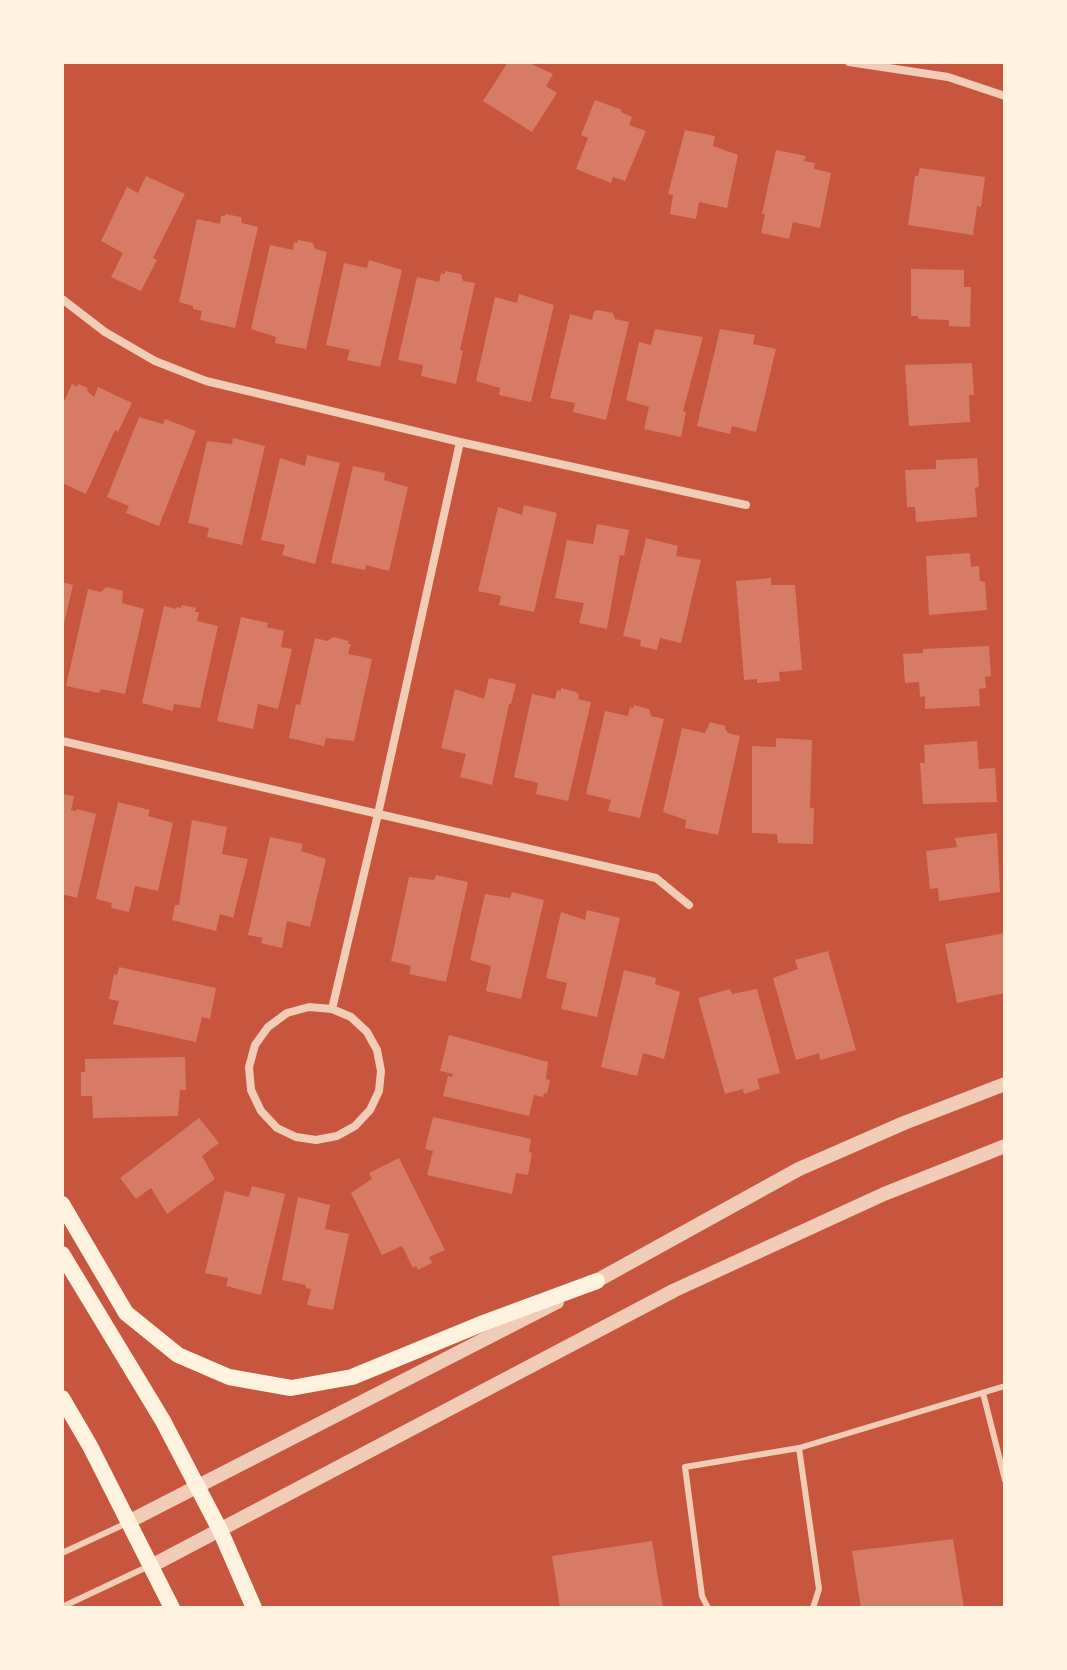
<!DOCTYPE html>
<html>
<head>
<meta charset="utf-8">
<style>
  body { margin:0 }
  #map { position:relative; width:1067px; height:1670px; overflow:hidden; background:#c8553d; font-family:Commissioner,sans-serif }
  canvas { display:block }
  .frame { position:absolute; inset:0; border:64px solid #fff3e0; pointer-events:none }
</style>
</head>
<body>
<div id="map">
<canvas width="1067" height="1670"></canvas>
<div class="frame"></div>
</div>
<script>
const context = document.querySelector('canvas').getContext('2d');
context.lineJoin = 'round';
function fillPath(path, color) {
  context.fillStyle = color;
  context.fill(path, 'evenodd');
}
function poly(rows) {
  const path = new Path2D();
  for (const r of rows) {
    path.moveTo(r[0], r[1]);
    for (let i = 2; i < r.length; i += 2) path.lineTo(r[i], r[i + 1]);
  }
  return path;
}
function strokePath(path, color, width, dash) {
  context.strokeStyle = color;
  context.lineWidth = width;
  context.lineCap = dash ? 'butt' : 'round';
  context.setLineDash(dash || []);
  context.stroke(path);
}
fillPath(poly([
  [508,62,527,62,553,74,546,86,557,93,532,132,483,101],
  [595,100,622,110,621,112,632,117,629,125,646,131,625,181,613,177,611,183,576,169,588,138,581,135],
  [685,130,715,136,713,146,738,155,727,208,699,202,696,219,670,214,673,195,668,194],
  [776,150,806,156,804,161,815,163,814,169,831,173,820,228,793,222,789,239,761,233,765,214,762,214],
  [920,168,985,177,981,207,977,206,973,235,908,225,915,176,918,176],
  [146,176,185,194,153,258,157,260,141,291,111,277,123,253,101,241,127,187,138,193],
  [225,214,241,217,242,223,258,227,235,328,200,320,202,311,193,309,193,306,179,302,197,219,220,224,221,216,225,216],
  [298,240,313,243,315,249,327,252,306,349,275,343,276,337,251,329,270,245,293,250,294,242,297,243],
  [369,260,402,270,380,367,347,360,350,350,326,345,344,263,367,268],
  [911,269,964,270,964,287,971,287,970,327,949,326,949,320,918,319,918,316,911,316],
  [445,271,461,274,463,281,475,283,460,350,463,351,456,384,421,376,423,365,398,360,417,277,439,282,441,273,445,274],
  [519,294,554,305,531,402,499,395,500,388,476,381,495,297,517,303],
  [597,310,613,313,615,319,629,322,606,420,573,412,575,403,550,398,570,314,592,320,594,312],
  [655,329,703,337,683,411,686,412,681,437,644,429,649,407,626,400,639,342,651,345],
  [720,329,755,335,753,344,776,349,756,432,732,426,730,434,697,426],
  [972,363,974,395,969,395,970,422,909,426,905,365],
  [72,384,77,387,78,384,88,388,87,391,94,397,98,387,132,403,118,432,115,430,86,494,62,483,62,406],
  [139,417,163,424,165,419,196,431,159,526,126,513,129,506,107,497],
  [233,438,265,446,242,545,207,537,209,528,188,523,207,441,232,444],
  [307,455,340,463,315,564,282,555,285,545,261,540,280,458,305,466],
  [977,458,979,487,975,488,977,517,916,522,915,507,907,507,905,470,936,469,936,460],
  [353,466,385,473,384,480,408,487,389,571,366,565,365,570,331,563],
  [524,505,557,513,534,612,499,605,501,596,478,591,498,507,522,515],
  [597,524,629,530,624,556,620,555,607,629,579,623,584,603,555,598,567,540,593,544],
  [646,538,678,546,676,556,701,560,681,643,660,638,657,650,640,646,641,640,623,636],
  [970,553,971,567,979,566,980,581,985,582,987,610,929,615,926,556],
  [771,578,771,585,795,585,802,670,779,672,780,681,757,683,757,679,744,680,736,581],
  [62,582,73,585,63,628,62,628],
  [106,587,123,591,122,603,144,609,125,694,101,689,99,693,66,686,88,589,101,592],
  [182,605,196,608,195,612,199,612,197,621,218,626,200,708,174,704,173,711,142,703,164,606,176,609,177,607,181,608],
  [241,617,268,623,267,627,284,631,281,647,292,649,278,709,258,704,253,729,217,721],
  [333,637,349,641,348,644,351,644,348,654,372,659,354,741,326,738,324,746,289,738,296,704,300,705,315,638,327,641],
  [989,646,991,676,985,677,986,688,979,689,980,706,925,709,925,696,920,697,919,682,905,683,903,654,923,653,923,649],
  [489,678,516,684,511,704,509,704,492,785,460,777,466,754,441,748,455,689,484,699],
  [561,688,576,692,579,695,578,699,591,702,568,801,536,794,538,783,514,777,532,694,555,699,557,690,561,691],
  [634,705,649,709,651,716,664,719,640,818,608,811,611,800,586,794,605,711,628,716,630,707,633,708],
  [710,722,726,726,725,729,728,733,740,736,718,835,685,828,686,820,663,812,682,728,705,733],
  [776,738,812,740,810,808,814,808,813,844,778,843,777,834,752,833,752,746,776,747],
  [977,741,979,769,995,768,997,802,923,804,920,763,925,763,924,745],
  [62,794,74,796,71,810,76,811,77,809,96,814,77,898,62,894],
  [118,802,150,810,148,816,173,823,158,891,135,886,129,912,111,908,112,903,96,899],
  [192,820,227,827,222,854,248,859,233,918,220,914,216,931,172,920,175,905,179,905],
  [997,833,1000,892,939,901,938,888,930,889,926,851,957,847,955,838],
  [270,837,303,844,301,851,326,859,310,927,287,921,282,948,261,943,263,938,248,935],
  [436,875,468,882,446,982,409,974,411,966,391,961,409,877,434,880],
  [512,892,544,900,521,999,486,991,491,966,470,960,485,894,510,898],
  [587,910,620,918,597,1017,561,1009,567,983,546,978,561,912,585,920],
  [1005,933,1005,993,957,1003,945,944],
  [828,951,856,1050,820,1060,819,1053,796,1060,773,978,798,969,795,960],
  [119,967,216,988,210,1019,202,1017,196,1042,113,1024,119,1001,109,999,114,974,117,975],
  [624,970,656,978,655,984,680,992,664,1059,643,1053,637,1076,601,1067],
  [730,989,732,994,757,989,780,1073,757,1079,760,1089,744,1094,743,1089,725,1094,698,998],
  [449,1035,548,1062,546,1079,550,1080,547,1094,544,1093,543,1097,534,1095,529,1116,443,1096,448,1076,452,1077,453,1074,440,1071],
  [185,1057,186,1090,180,1090,178,1116,93,1118,92,1096,81,1096,81,1072,85,1072,85,1059],
  [433,1117,531,1139,529,1152,532,1153,528,1175,516,1173,512,1194,427,1175,433,1151,425,1149],
  [199,1118,219,1143,202,1156,215,1179,167,1214,151,1188,136,1199,120,1178],
  [399,1158,445,1250,429,1257,432,1263,418,1270,416,1266,413,1268,402,1246,382,1255,351,1193,372,1179,369,1173],
  [252,1186,285,1194,261,1295,226,1286,228,1278,205,1273,225,1191,249,1197],
  [298,1197,330,1205,325,1229,349,1234,333,1310,307,1305,311,1289,306,1288,306,1285,282,1280],
  [953,1539,964,1608,861,1608,852,1551],
  [652,1541,663,1608,560,1608,552,1556]
]), '#d67c66');
strokePath(poly([
  [983,1393,1005,1480],
  [799,1448,819,1589,813,1608],
  [62,1553,127,1523],
  [62,1607,149,1566],
  [708,1608,702,1596,685,1467,799,1448,1005,1386]
]), '#f1ccb7', 6);
strokePath(poly([
  [849,62,948,77,1005,96],
  [62,299,105,332,155,361,206,381,460,442,746,505],
  [62,741,656,878,689,905],
  [332,1009,351,1017,367,1032,377,1050,381,1071,379,1091,370,1110,355,1126,337,1136,316,1140,296,1137,277,1128,261,1111,251,1090,249,1067,255,1045,268,1027,287,1013,309,1007,332,1009,378,814,460,442]
]), '#f1ccb7', 8);
strokePath(poly([
  [589,1285,799,1169,904,1123,1005,1084],
  [130,1521,557,1302],
  [153,1565,675,1290,884,1194,1005,1146]
]), '#f1ccb7', 14);
strokePath(poly([
  [62,1204,126,1313,178,1355,229,1377,291,1388,352,1377,486,1322,597,1281],
  [62,1254,163,1421,220,1530,254,1608],
  [62,1398,90,1446,172,1608]
]), '#fff3e0', 16);
</script>
</body>
</html>
